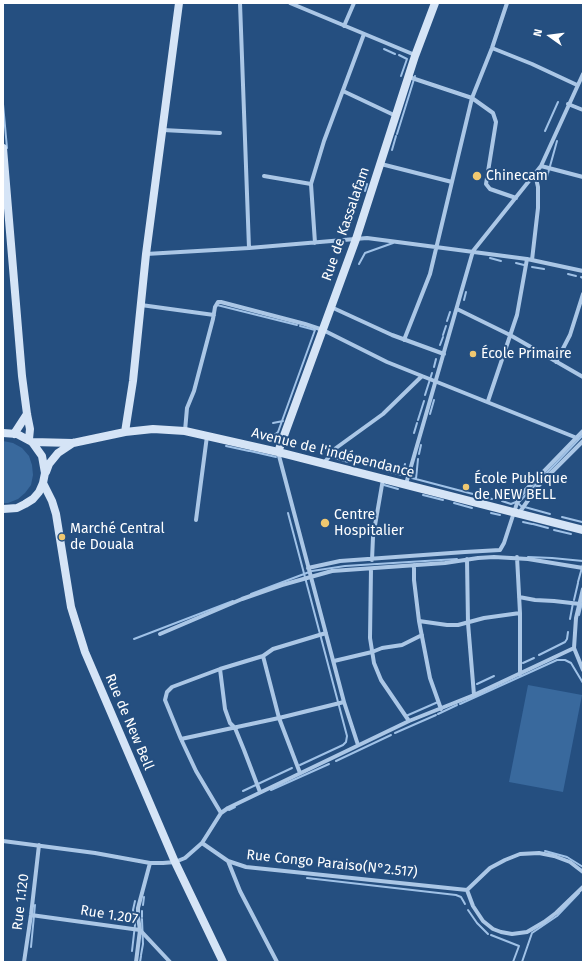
<!DOCTYPE html>
<html>
<head>
<meta charset="utf-8">
<style>
  body { margin:0 }
  #map { position:relative; width:586px; height:965px; overflow:hidden; background:#254f80; font-family:"Fira Sans",sans-serif }
  canvas { display:block }
  .frame { position:absolute; inset:0; border:4px solid #fff; pointer-events:none }
  .north { position:absolute; left:530px; top:16px; width:40px; height:40px; -webkit-text-stroke:3px #254f80; paint-order:stroke; rotate:284deg; font-size:11px; font-weight:700; line-height:16px; text-align:center; color:#fff }
  .north::after { content:''; display:block; margin:auto; width:14px; height:18px; background:#fff; clip-path:polygon(50% 0,100% 100%,50% 72%,0 100%) }
</style>
</head>
<body>
<div id="map">
<canvas width="586" height="965"></canvas>
<div class="frame"></div>
<div class="north">N</div>
</div>
<script>
const context = document.querySelector('canvas').getContext('2d');
context.lineJoin = 'round';
function fillPath(path, color) {
  context.fillStyle = color;
  context.fill(path, 'evenodd');
}
function poly(rows) {
  const path = new Path2D();
  for (const r of rows) {
    path.moveTo(r[0], r[1]);
    for (let i = 2; i < r.length; i += 2) path.lineTo(r[i], r[i + 1]);
  }
  return path;
}
function strokePath(path, color, width, dash) {
  context.strokeStyle = color;
  context.lineWidth = width;
  context.lineCap = dash ? 'butt' : 'round';
  context.setLineDash(dash || []);
  context.stroke(path);
}
function drawText(font, color, halo, rows, align = 'center') {
  context.font = font + ' "Fira Sans",sans-serif';
  context.lineWidth = 4;
  context.setLineDash([]);
  context.textBaseline = 'middle';
  context.strokeStyle = halo;
  context.fillStyle = color;
  for (const [text, x, y, turn = 0] of rows) {
    context.save();
    context.translate(x, y);
    context.rotate((+turn || 0) * Math.PI / 180);
    context.textAlign = isNaN(turn) ? turn : align;
    if (halo) context.strokeText(text, 0, 0);
    context.fillText(text, 0, 0);
    context.restore();
  }
}
fillPath(poly([
  [3,441,13,443,22,448,29,456,32,465,33,475,31,485,25,493,18,499,8,503,3,503],
  [528,685,582,695,563,792,509,782]
]), '#39699d');
strokePath(poly([
  [384,49,395,54],
  [399,55,407,59,401,76],
  [3,104,7,148],
  [545,131,558,102],
  [397,134,415,76],
  [392,150,396,136],
  [547,177,557,141],
  [365,191,367,184],
  [490,258,501,261],
  [516,263,524,265],
  [359,264,365,253,393,243],
  [532,267,544,269],
  [568,274,576,276],
  [581,277,583,278],
  [464,300,466,292],
  [217,305,297,325],
  [447,321,450,312],
  [443,335,446,326],
  [440,345,443,337],
  [434,367,436,359],
  [425,395,432,373],
  [430,414,434,400],
  [418,420,424,401],
  [273,423,283,421],
  [414,433,417,423],
  [267,441,278,432,315,330,300,326],
  [226,446,249,451],
  [250,451,276,457],
  [419,454,421,445],
  [332,457,348,462],
  [387,471,402,475,405,464],
  [412,478,492,499],
  [416,479,418,459],
  [384,485,398,489],
  [423,495,443,500],
  [502,501,511,504,516,502],
  [519,502,583,435],
  [454,503,472,508],
  [518,503,521,506,550,514],
  [288,513,347,736,346,742,343,745,300,765],
  [491,513,500,515],
  [562,517,582,522],
  [523,522,532,524],
  [533,524,548,528],
  [554,530,571,534],
  [528,557,552,558,583,561],
  [578,582,583,564],
  [251,594,312,571,345,566,457,559],
  [574,600,578,583],
  [579,615,583,599],
  [570,619,573,603],
  [134,639,233,601],
  [539,655,565,642,567,639,568,632],
  [523,663,534,658],
  [477,684,494,676],
  [460,704,557,660,565,660,571,663,583,683],
  [438,714,457,705],
  [406,716,438,702],
  [395,733,436,715],
  [336,761,391,735],
  [271,790,329,764],
  [243,791,292,768],
  [229,810,235,807],
  [545,851,567,857,583,867],
  [307,878,456,895,461,897,465,904],
  [143,905,144,897],
  [468,910,477,923,488,934],
  [142,911,142,917],
  [491,935,519,946,513,962],
  [31,947,35,905],
  [132,951,135,925,133,910,135,901],
  [141,955,143,944,142,919],
  [140,962,141,956],
  [522,962,532,933,557,916,579,893]
]), '#a0c2e7', 2);
strokePath(poly([
  [240,3,249,248],
  [290,3,415,55],
  [344,26,354,3],
  [492,48,532,64,577,85],
  [409,77,472,98,493,113,496,122,486,184,490,189,516,198],
  [343,91,396,116],
  [568,104,583,110],
  [163,130,220,133],
  [381,164,452,182],
  [541,166,583,177],
  [264,176,311,184],
  [315,243,311,184,324,141,364,34],
  [146,254,249,248,367,238,527,259,583,271],
  [532,260,538,208,538,187,535,174],
  [141,305,214,315],
  [331,307,392,335,444,354],
  [457,309,510,335,583,377],
  [404,340,430,274,472,98,492,48,507,3],
  [556,362,570,335,583,294],
  [488,401,517,315,527,259],
  [185,431,187,408,194,391,213,319,215,307,218,302,221,302,305,324,323,330,387,362,577,438],
  [278,452,344,702,358,745],
  [324,463,336,448,383,414,422,376],
  [406,484,473,251,541,166,583,74],
  [519,513,539,485,583,441],
  [196,520,207,436],
  [517,557,520,613,520,674],
  [467,559,468,623,474,695],
  [372,560,373,537,383,479],
  [414,565,414,580,419,621,430,678,441,709],
  [308,568,340,561,465,552,500,550,504,543,519,497,583,431],
  [371,569,370,638,374,663,381,680,409,721],
  [583,589,576,618,574,648,583,670],
  [519,597,535,600,554,601,580,604],
  [419,621,447,625,458,625,484,618,520,613],
  [160,634,242,599,282,585,332,571,445,563,478,558,494,557,528,559,583,568],
  [263,656,279,718,300,773],
  [334,661,372,652,382,648,402,645,422,635],
  [220,669,225,709,230,723,235,728,244,750,260,792],
  [181,739,279,718,344,702],
  [221,813,196,771,181,739,165,700,167,692,172,687,220,669,263,656,273,649,326,633],
  [3,841,95,853,150,863,163,863,175,862,185,858,202,843,228,861,246,867,467,890,490,868,505,860,520,854,539,853,554,856,570,862,583,872],
  [202,843,221,813,228,808,409,721,474,695,574,648],
  [228,861,240,891,277,962],
  [467,890,473,906,483,921,493,929,501,932,512,934,527,932,544,922,556,913,583,887],
  [31,915,140,930,170,962],
  [24,962,31,915,39,845],
  [136,962,140,930,138,917,138,908,150,863]
]), '#abc7e6', 4);
strokePath(poly([
  [3,148,22,376,27,414,30,429,29,439],
  [125,432,133,381,146,254,179,3],
  [3,433,17,434,32,442,42,456,45,473,43,483,39,492,33,499,25,504,17,508,3,509],
  [14,434,27,414],
  [32,442,73,443,125,432,153,429,185,431,278,452,583,530],
  [278,452,356,239,415,56,435,3],
  [46,472,49,464,58,453,73,443],
  [43,483,52,501,56,514,71,607,85,652,175,862,223,962]
]), '#d5e4f6', 8);
for (const [x, y, r, color] of [
  [477,176,5,"#f0c870"],
  [473,354,4,"#f0c870"],
  [466,487,4,"#f0c870"],
  [325,523,5,"#f0c870"],
  [62,537,4,"#f0c870"]
]) {
  const dot = new Path2D();
  dot.arc(x, y, r, 0, 2 * Math.PI);
  context.fillStyle = color;
  context.fill(dot);
  strokePath(dot, '#254f80', 1.5);
}
drawText('14px', '#fff', '#254f80', [
  ["Chinecam",486,176],
  ["École Primaire",481,354],
  ["École Publique",474,479],
  ["de NEW BELL",474,495],
  ["Centre",334,515],
  ["Hospitalier",334,531],
  ["Marché Central",70,529],
  ["de Douala",70,545]
], 'left');
drawText('14px', '#fff', '#254f80', [
  ["Rue de Kassalafam",346,224,-71],
  ["Avenue de l'indépendance",333,453,14],
  ["Rue de New Bell",129,722,67],
  ["Rue Congo Paraiso(N°2.517)",332,864,6],
  ["Rue 1.120",21,902,-83],
  ["Rue 1.207",109,915,9]
]);
</script>
</body>
</html>
